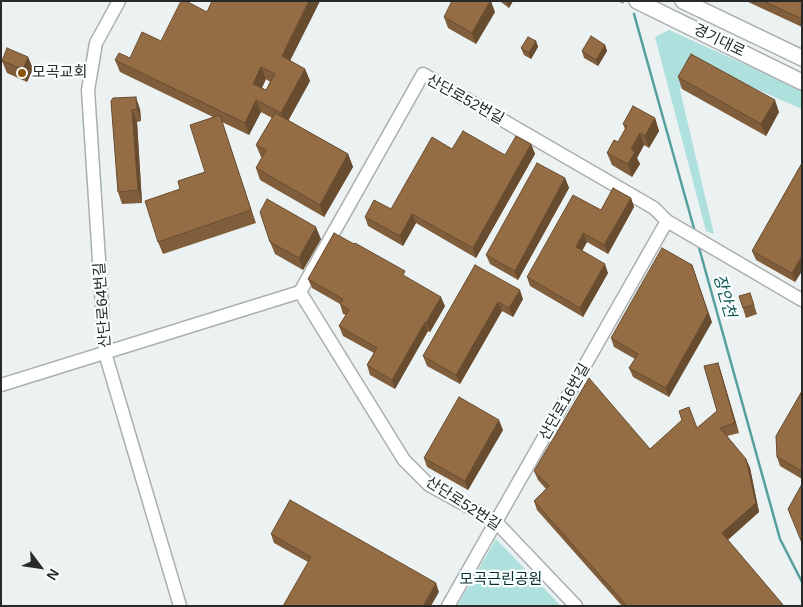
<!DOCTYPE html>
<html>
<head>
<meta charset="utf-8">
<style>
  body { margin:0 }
  #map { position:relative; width:803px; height:607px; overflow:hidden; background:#ecf1f1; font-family:Arial,sans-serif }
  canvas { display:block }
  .frame { position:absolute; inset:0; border:2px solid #282a2a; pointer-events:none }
  .north { position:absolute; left:15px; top:542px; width:50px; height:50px; -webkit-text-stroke:4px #faffff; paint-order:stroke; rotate:121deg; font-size:14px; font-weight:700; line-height:20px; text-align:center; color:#282a2a }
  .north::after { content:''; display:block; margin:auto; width:18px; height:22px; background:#282a2a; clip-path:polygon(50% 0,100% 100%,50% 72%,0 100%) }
</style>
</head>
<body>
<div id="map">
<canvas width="803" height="607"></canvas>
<div class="frame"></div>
<div class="north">N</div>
</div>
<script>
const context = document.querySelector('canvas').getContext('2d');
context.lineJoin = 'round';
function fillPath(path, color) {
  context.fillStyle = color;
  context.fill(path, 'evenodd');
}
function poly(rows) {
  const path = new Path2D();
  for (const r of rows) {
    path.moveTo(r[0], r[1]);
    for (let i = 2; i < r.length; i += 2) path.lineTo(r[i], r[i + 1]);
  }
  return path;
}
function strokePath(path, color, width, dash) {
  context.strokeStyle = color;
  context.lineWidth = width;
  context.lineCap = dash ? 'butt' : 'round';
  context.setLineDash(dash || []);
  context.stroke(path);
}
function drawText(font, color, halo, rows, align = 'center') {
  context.font = font + ' Arial,"Noto Sans KR",sans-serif';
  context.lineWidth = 4.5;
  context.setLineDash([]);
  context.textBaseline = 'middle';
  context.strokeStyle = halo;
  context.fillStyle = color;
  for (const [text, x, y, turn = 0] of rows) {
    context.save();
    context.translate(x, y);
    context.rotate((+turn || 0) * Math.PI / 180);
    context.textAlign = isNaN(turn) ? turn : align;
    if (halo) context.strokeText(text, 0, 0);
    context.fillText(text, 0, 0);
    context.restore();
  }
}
fillPath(poly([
  [669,30,802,90,802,109,694,62,680,90,714,234,706,231,655,37],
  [496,539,561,606,457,606]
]), '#aee0de');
strokePath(poly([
  [634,14,695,232],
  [698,244,780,539,802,582]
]), '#55a09e', 2.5);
const minor = poly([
  [119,1,96,43,88,90,105,353,180,606],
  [1,385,300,292],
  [448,606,667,221,802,300],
  [576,606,496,522,429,485,404,460,300,292,423,74,654,208,667,221]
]);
const major = poly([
  [637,1,802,82],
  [683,1,802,58]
]);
strokePath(minor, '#aaafaf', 15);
strokePath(major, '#aaafaf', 18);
strokePath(poly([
  [620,1,626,4]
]), '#949898', 2, [4, 4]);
strokePath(minor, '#fff', 12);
strokePath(major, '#fff', 15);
fillPath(poly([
  [212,1,320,1,290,61,305,69,310,81,288,120,348,154,353,167,324,217,260,180,256,168,262,158,261,157,256,145,272,118,261,112,249,135,222,122,256,223,163,254,158,242,180,189,205,172,213,117,120,72,115,60,130,58,161,41,207,12],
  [266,79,270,82,266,90,262,88],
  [500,1,513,1,509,8,501,2],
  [746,1,802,1,802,27],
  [495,12,476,44,448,28,444,17],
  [536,41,538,47,531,59,524,55,521,48],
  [605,45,607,51,598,66,584,58,582,51],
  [28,57,33,69,27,82,7,73,2,61],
  [678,77,779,112,766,136,682,89],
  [111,101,140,109,141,121,137,122,142,203,122,204,118,192],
  [655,118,659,131,649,148,644,145,637,158,640,164,632,177,612,165,607,153,618,142,625,129,623,124],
  [531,144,535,154,476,258,416,223,403,246,368,226,365,217,391,209,452,149,505,155],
  [802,163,802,271,795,282,756,260,752,251],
  [565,178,569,188,518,280,490,264,486,255],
  [631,198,634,207,608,254,587,242,582,251,608,273,583,317,530,286,527,277,601,210],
  [321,239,303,270,275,254,270,242],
  [475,265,523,299,513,317,502,311,460,384,427,366,423,356],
  [407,277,445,306,430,332,428,331,395,389,370,375,367,365,374,353,343,336,339,326,346,315,343,314,340,304,312,288,308,279],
  [739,296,753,302,757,314,746,318],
  [712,322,669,397,633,377,629,368,635,359,614,347,611,338],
  [718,363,739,433,727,436,746,459,750,468,759,512,728,540,784,606,622,606,537,510,534,501,546,489,538,480,534,471,650,449,697,428,717,411],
  [802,391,802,479,780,466,777,457],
  [503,430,468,490,427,467,424,458],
  [271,534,439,592,308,562,274,543]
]), '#805e3b');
fillPath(poly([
  [309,1,320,1,286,68,282,56],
  [490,1,491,1,495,12,476,44,472,33],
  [507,1,513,1,509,8],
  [536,41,538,47,531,59,529,53],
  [605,45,607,51,598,66,596,60],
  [28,57,33,69,27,82,23,69],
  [261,67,266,79,258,96,253,84],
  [305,69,310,81,286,125,281,113],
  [136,97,140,109,141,121,137,109],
  [256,100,261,112,249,135,245,123],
  [775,100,779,112,766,136,761,124],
  [132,110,137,122,142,203,138,190],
  [655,118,659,131,649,148,645,136],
  [640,133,644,145,637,158,640,164,632,177,628,164,631,149],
  [531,144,535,154,476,258,473,248],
  [348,154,353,167,324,217,320,205],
  [565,178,569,188,518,280,515,271],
  [631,198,634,207,608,254,604,245],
  [412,214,416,223,403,246,400,236],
  [316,227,321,239,303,270,299,258],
  [583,233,587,242,579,256,576,247],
  [802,256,802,271,795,282,792,273],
  [605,264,608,273,583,317,580,308],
  [692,265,712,322,669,397,666,388],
  [520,290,523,299,513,317,509,308],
  [441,297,445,306,430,332,426,323],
  [498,302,502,311,460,384,456,375],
  [425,322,428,331,395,389,392,380],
  [718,363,721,372,739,433,735,423],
  [499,420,503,430,468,490,465,481],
  [746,459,750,468,759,512,725,542,722,533],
  [436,583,439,592,431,606,423,606]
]), '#684c30');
const building = poly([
  [181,1,186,1,207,12,212,1,309,1,282,56,305,69,281,113,256,100,245,123,115,60,119,53,130,58,142,32,161,41,181,1],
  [261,67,275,74,266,90,253,84,261,67],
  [452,1,490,1,472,33,444,17,452,1],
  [763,1,802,1,802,19,763,1],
  [591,36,605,45,596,60,582,51,591,36],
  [528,37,536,41,529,53,521,48,528,37],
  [7,48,28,57,23,69,2,61,7,48],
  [691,54,775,100,761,124,678,77,691,54],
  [136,97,137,109,132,110,138,190,118,192,111,101,113,98,136,97],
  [633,106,655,118,645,136,640,133,631,149,635,152,628,164,607,153,614,140,618,142,627,126,623,124,633,106],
  [275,113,348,154,320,205,256,168,266,150,256,145,275,113],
  [220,115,251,210,158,242,145,201,180,189,178,181,205,172,190,125,220,115],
  [463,131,505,155,516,136,531,144,473,248,412,214,400,236,365,217,374,200,391,209,432,137,452,149,463,131],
  [537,163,565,178,515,271,486,255,537,163],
  [802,163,802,256,792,273,752,251,802,163],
  [613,188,631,198,604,245,583,233,576,247,605,264,580,308,527,277,573,195,601,210,613,188],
  [267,199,316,227,299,258,270,242,260,212,267,199],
  [334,233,354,244,355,243,405,271,403,275,441,297,426,323,425,322,392,380,367,365,377,348,339,326,349,310,340,304,343,299,308,279,334,233],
  [662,248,692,265,708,313,666,388,629,368,638,354,611,338,662,248],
  [475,265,520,290,509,308,498,302,456,375,423,356,475,265],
  [750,293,754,305,743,308,739,296,750,293],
  [718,363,735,423,720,428,746,459,756,503,722,533,784,606,627,606,534,501,549,486,534,471,589,378,650,449,682,420,679,411,689,407,697,428,717,411,704,366,718,363],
  [802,391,802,471,777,457,776,436,802,391],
  [459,397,499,420,465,481,424,458,459,397],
  [802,484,802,543,788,509,802,484],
  [290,500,436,583,423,606,283,606,311,557,271,534,290,500]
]);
fillPath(building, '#956d45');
strokePath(building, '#684c30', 1);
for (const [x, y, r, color] of [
  [22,73,5,"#8b5307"]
]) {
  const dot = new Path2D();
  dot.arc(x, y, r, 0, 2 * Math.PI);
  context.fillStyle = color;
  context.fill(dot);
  strokePath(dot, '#faffff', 2);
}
drawText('15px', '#282a2a', '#faffff', [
  ["경기대로",719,41,26],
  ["산단로52번길",465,100,29],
  ["산단로64번길",103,305,-94],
  ["산단로16번길",565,402,-60],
  ["산단로52번길",463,504,33]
]);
drawText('15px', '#282a2a', '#faffff', [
  ["모곡교회",32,73]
], 'left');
drawText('15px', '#092f2f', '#faffff', [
  ["모곡근린공원",501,580]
]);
drawText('italic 16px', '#125453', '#faffff', [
  ["장안천",724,296,74]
]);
</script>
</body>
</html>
